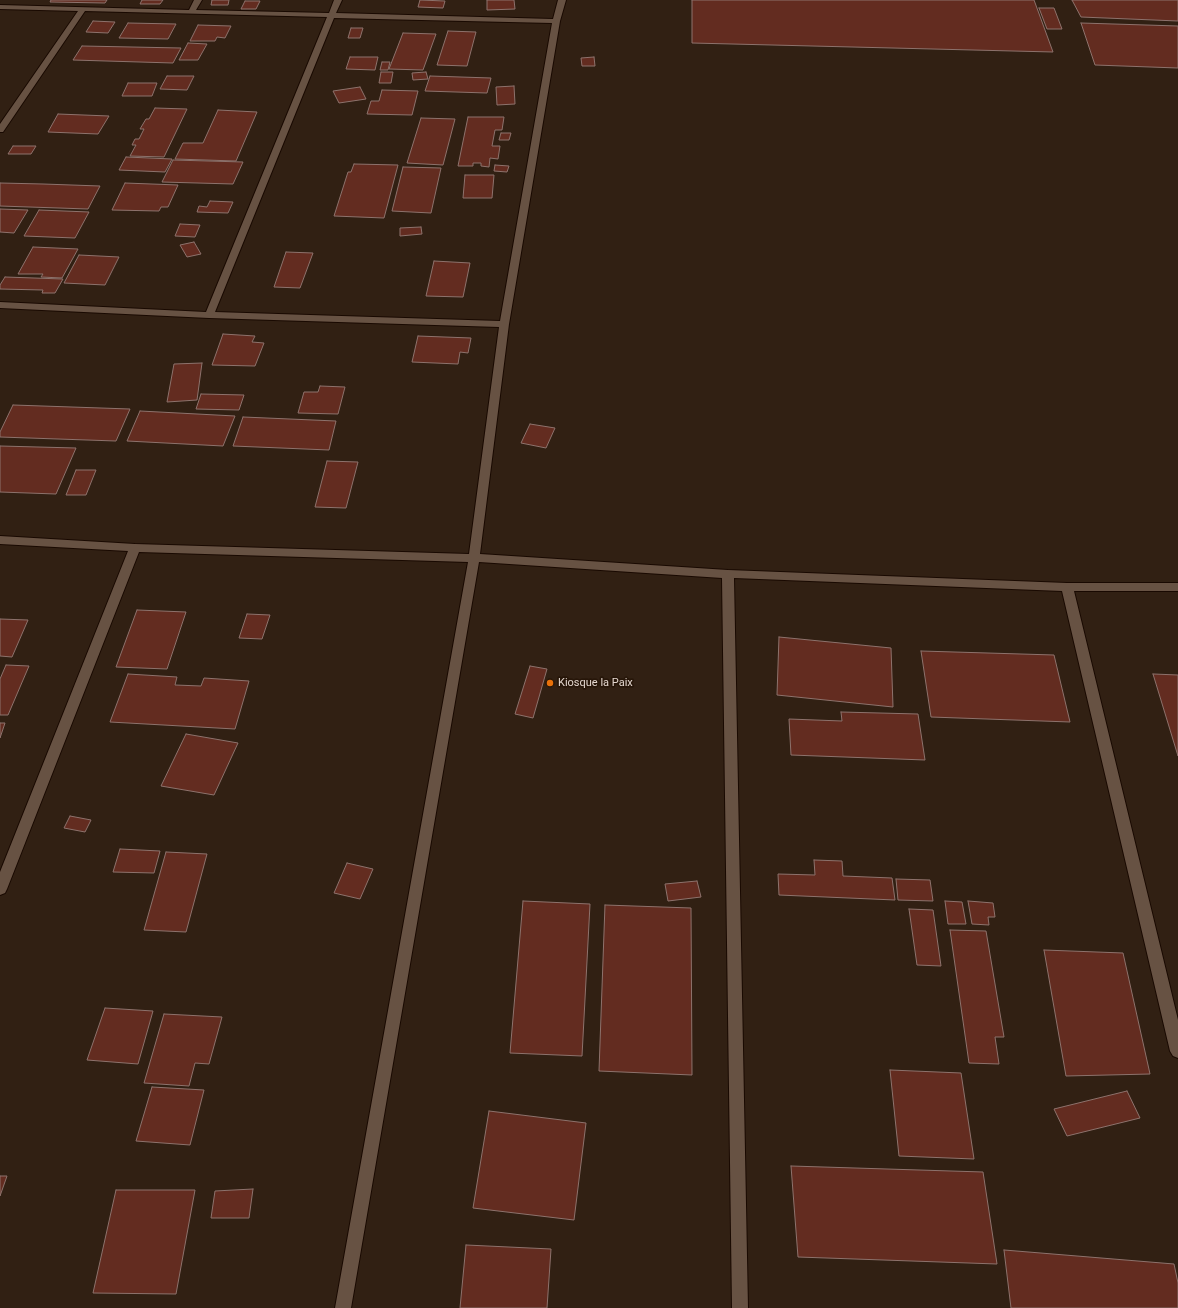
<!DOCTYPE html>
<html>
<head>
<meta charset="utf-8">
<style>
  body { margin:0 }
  canvas { display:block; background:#312013 }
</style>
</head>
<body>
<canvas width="1178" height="1308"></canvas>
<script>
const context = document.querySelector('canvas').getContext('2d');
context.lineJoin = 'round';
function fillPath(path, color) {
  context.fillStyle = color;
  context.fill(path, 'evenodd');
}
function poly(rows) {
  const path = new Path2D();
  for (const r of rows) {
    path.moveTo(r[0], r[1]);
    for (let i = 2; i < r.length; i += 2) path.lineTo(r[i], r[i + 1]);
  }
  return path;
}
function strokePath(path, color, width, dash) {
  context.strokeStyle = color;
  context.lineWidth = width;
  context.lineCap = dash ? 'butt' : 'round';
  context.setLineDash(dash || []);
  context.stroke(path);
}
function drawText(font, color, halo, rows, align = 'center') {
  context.font = font + ' Roboto,sans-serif';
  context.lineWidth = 3.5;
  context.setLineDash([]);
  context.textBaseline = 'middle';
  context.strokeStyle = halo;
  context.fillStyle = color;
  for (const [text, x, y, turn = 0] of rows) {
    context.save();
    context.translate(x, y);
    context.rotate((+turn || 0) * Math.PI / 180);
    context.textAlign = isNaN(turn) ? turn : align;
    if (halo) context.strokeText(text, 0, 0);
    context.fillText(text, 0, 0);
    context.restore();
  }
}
const building = poly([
  [51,0,107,0,105,3,50,2,51,0],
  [142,0,163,0,160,4,140,4,142,0],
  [212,0,229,0,228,5,211,5,212,0],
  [420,0,445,1,443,8,418,7,420,0],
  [487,0,514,0,515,9,487,10,487,0],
  [692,0,1034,0,1053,52,692,43,692,0],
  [1072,0,1178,0,1178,21,1081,17,1072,0],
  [245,1,260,1,256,9,241,9,245,1],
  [1039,8,1054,8,1062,29,1047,29,1039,8],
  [93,21,115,22,108,33,86,32,93,21],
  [128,23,176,24,168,39,119,38,128,23],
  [1081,23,1178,26,1178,68,1095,65,1081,23],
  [198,25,231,26,225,38,217,37,215,41,190,41,198,25],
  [351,28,363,28,360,38,348,38,351,28],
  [448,31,476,32,467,66,437,65,448,31],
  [403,33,436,34,423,70,389,69,403,33],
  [188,43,207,44,198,60,179,60,188,43],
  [82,46,181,48,173,63,73,60,82,46],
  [350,57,378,57,375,70,346,69,350,57],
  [594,57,595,66,582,66,581,58,594,57],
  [382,62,390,62,388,70,380,70,382,62],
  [381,72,393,72,391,83,379,83,381,72],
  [426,72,428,79,413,80,412,73,426,72],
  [167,76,194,76,187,90,160,89,167,76],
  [430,76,491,78,487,93,425,91,430,76],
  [128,83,157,83,152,96,122,96,128,83],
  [514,86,515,104,497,105,496,87,514,86],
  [360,87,366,99,339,103,333,91,360,87],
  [382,90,418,91,412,115,367,114,371,101,379,101,382,90],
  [155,108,187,109,164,157,130,156,136,145,132,145,135,139,139,139,144,129,140,129,146,119,149,119,155,108],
  [218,110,257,112,236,161,175,159,183,143,203,143,218,110],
  [58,114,109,116,98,134,48,132,58,114],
  [468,117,504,117,502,130,495,130,492,146,500,146,498,159,490,158,489,167,481,166,481,163,473,163,473,166,458,166,468,117],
  [421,118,455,119,443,165,407,163,421,118],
  [501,133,511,133,509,140,499,140,501,133],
  [13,146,36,146,31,154,8,154,13,146],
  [126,157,172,159,165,172,119,170,126,157],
  [173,160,243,162,233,184,162,182,173,160],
  [354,164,398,165,384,218,334,216,348,172,351,172,354,164],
  [495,165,509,166,507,172,494,171,495,165],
  [403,167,441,168,431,213,392,211,403,167],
  [465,175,494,175,492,198,463,198,465,175],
  [0,183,43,184,100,186,88,209,0,206,0,183],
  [125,183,178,185,168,207,161,207,159,211,112,210,125,183],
  [210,201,233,202,228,213,197,212,199,206,207,207,210,201],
  [0,209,28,210,14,233,0,232,0,209],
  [39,210,89,212,75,238,24,236,39,210],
  [180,224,200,225,195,237,175,236,180,224],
  [421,227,422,234,400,236,400,228,421,227],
  [194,242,201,254,187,257,180,245,194,242],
  [33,247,78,249,62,278,41,277,43,274,18,274,33,247],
  [286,252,313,253,300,288,274,287,286,252],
  [79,255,119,257,105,285,64,283,79,255],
  [434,261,470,263,463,297,426,296,434,261],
  [5,277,63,279,55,293,42,293,43,290,0,289,0,285,5,277],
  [223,334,255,336,252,342,264,343,255,366,212,365,223,334],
  [418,336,471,338,468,353,460,352,458,364,412,362,418,336],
  [202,363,197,400,167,402,174,364,202,363],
  [320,386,345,387,338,414,298,413,304,392,318,392,320,386],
  [201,394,244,395,239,410,196,409,201,394],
  [13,405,130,409,116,441,0,437,0,432,13,405],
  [140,411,235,416,223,446,127,441,140,411],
  [243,417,336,421,329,450,233,446,243,417],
  [530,424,555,428,546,448,521,443,530,424],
  [0,446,76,448,56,494,0,492,0,446],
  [327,461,358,462,346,508,315,507,327,461],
  [76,470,96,470,86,495,66,495,76,470],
  [137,610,186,612,167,669,116,667,137,610],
  [247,614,270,615,262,639,239,638,247,614],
  [0,619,28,620,12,657,0,656,0,619],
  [779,637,891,648,893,707,777,695,779,637],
  [921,651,1054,655,1070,722,931,717,921,651],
  [6,665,29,666,8,715,0,715,0,679,6,665],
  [530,666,547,669,533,718,515,714,530,666],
  [128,674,177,677,175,685,201,686,204,678,249,681,235,729,110,722,128,674],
  [1153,674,1178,675,1178,756,1153,674],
  [841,712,918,714,925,760,791,755,789,719,842,721,841,712],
  [0,723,5,723,0,738,0,723],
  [186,734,238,743,214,795,161,786,186,734],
  [70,816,91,820,85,832,64,828,70,816],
  [120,849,160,851,154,873,113,872,120,849],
  [166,852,207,854,186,932,144,930,166,852],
  [814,860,842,861,843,876,892,878,895,900,779,895,778,874,815,875,814,860],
  [347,863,373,869,360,899,334,893,347,863],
  [896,879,930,880,933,901,898,900,896,879],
  [697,881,701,897,668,901,665,884,697,881],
  [523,901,590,904,582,1056,510,1053,523,901],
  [945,901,962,902,966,924,948,924,945,901],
  [968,901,993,903,995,917,988,917,989,925,972,924,968,901],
  [605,905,691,908,692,1075,599,1071,605,905],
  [909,909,933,910,941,966,917,965,909,909],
  [950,930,986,931,1004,1037,995,1037,999,1064,969,1063,950,930],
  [1044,950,1123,953,1150,1074,1066,1076,1044,950],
  [105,1008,153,1011,138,1064,87,1060,105,1008],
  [164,1014,222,1017,209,1064,195,1063,189,1086,144,1083,164,1014],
  [890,1070,961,1073,974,1159,899,1156,890,1070],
  [152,1087,204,1090,190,1145,136,1141,152,1087],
  [1127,1091,1140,1118,1067,1136,1054,1109,1127,1091],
  [489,1111,586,1123,574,1220,473,1208,489,1111],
  [791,1166,983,1172,997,1264,798,1257,791,1166],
  [0,1176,7,1176,0,1196,0,1176],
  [253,1189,249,1218,211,1218,215,1191,253,1189],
  [116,1190,195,1190,176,1294,93,1293,116,1190],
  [466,1245,551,1249,547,1308,460,1308,466,1245],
  [1004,1250,1174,1264,1178,1283,1178,1308,1011,1308,1004,1250]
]);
fillPath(building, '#632c20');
strokePath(building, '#8d726c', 1);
const street = poly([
  [194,0,202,0,196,10,329,13,334,0,342,0,336,13,553,19,558,0,566,0,560,21,509,324,480,554,728,570,1067,583,1178,583,1178,591,1074,591,1178,1020,1178,1058,1173,1056,1170,1051,1062,591,734,578,748,1308,732,1308,722,578,479,562,351,1308,335,1308,468,562,139,552,7,889,5,893,0,895,0,872,128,551,0,544,0,536,135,544,469,554,499,327,209,318,0,308,0,302,206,312,327,17,85,11,3,132,0,132,0,124,78,11,0,9,0,5,189,10,194,0],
  [334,18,552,23,500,321,215,312,334,18]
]);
strokePath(street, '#190901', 2);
fillPath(street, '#675243');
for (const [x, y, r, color] of [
  [550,683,4,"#e8710a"]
]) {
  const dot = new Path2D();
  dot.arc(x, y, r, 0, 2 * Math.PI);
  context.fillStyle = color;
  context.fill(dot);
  strokePath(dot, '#271609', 1.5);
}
drawText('11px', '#e3d6ce', '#271609', [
  ["Kiosque la Paix",558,683]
], 'left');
</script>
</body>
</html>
